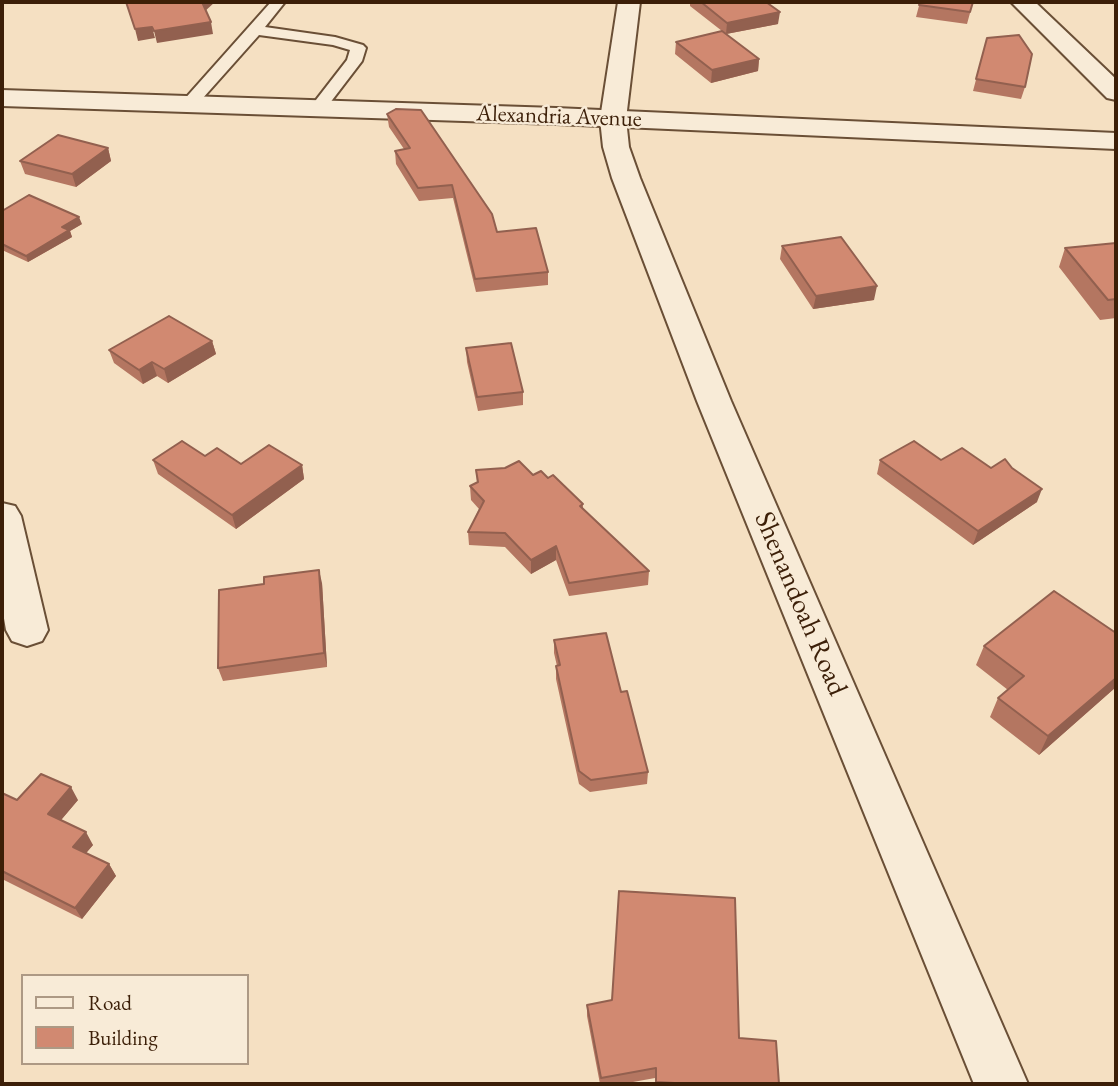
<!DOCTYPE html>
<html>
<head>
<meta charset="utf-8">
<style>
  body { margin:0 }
  #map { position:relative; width:1118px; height:1086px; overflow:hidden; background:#f5e0c2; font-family:"EB Garamond",serif }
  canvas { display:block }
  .frame { position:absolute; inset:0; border:4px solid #3c1f08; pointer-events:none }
  .legend { position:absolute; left:21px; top:974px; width:228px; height:91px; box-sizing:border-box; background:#f8ebd7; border:2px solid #ad9984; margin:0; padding:9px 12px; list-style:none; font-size:21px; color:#3c1f08 }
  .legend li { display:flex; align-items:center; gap:14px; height:35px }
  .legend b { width:35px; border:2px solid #ad9984 }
</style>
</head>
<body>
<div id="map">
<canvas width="1118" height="1086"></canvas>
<div class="frame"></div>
<ul class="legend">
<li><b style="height:9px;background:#f8ebd7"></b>Road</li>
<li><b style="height:19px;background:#d18971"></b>Building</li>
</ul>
</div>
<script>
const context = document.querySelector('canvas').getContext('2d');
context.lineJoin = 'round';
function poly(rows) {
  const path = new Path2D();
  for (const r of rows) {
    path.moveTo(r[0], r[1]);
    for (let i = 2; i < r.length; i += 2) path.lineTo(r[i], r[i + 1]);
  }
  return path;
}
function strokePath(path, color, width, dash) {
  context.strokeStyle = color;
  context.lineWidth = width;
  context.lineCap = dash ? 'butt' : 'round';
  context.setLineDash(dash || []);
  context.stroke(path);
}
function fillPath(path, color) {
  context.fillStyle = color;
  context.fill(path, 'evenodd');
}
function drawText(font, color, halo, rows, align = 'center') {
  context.font = font + ' "EB Garamond",serif';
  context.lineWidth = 5;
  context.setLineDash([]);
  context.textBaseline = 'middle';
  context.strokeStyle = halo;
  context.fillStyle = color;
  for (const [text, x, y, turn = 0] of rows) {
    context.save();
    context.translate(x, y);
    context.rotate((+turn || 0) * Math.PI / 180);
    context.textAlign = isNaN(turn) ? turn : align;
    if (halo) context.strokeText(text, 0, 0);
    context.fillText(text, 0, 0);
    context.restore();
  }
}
const service = poly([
  [271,2,285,2,265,27,335,37,363,45,366,48,362,61,323,112,311,112,309,109,347,60,350,50,333,45,259,35,194,108,182,108,180,105,182,102,271,2]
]);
const minor = poly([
  [618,2,640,2,626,119,629,147,640,178,731,401,1028,1084,974,1084,697,401,612,178,603,147,600,119,618,2],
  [1011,2,1035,2,1116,79,1116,100,1107,98,1011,2],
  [2,503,15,506,21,516,48,630,42,641,27,646,12,641,6,630,2,607,2,503]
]);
const tertiary = poly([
  [2,90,556,108,1116,133,1116,149,556,124,2,106,2,90]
]);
strokePath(service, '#6a4f36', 4);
strokePath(minor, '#6a4f36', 4);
strokePath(tertiary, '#6a4f36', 4);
fillPath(service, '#f8ebd7');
fillPath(minor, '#f8ebd7');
fillPath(tertiary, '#f8ebd7');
fillPath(poly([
  [690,2,766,2,778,24,726,34,759,59,758,71,711,83,675,54,676,42,722,31,690,6],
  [920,2,973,2,967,24,916,17],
  [987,38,1025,87,1021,99,973,91],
  [387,114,497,232,548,272,548,285,476,292,453,198,419,201,396,164,395,151,404,149,389,127],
  [108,148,111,161,76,187,25,174,20,161],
  [2,211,82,224,70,231,72,237,28,262,2,250],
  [1116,243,1116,318,1100,320,1059,267,1065,248],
  [782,246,874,300,813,309,780,259],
  [212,341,216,354,168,383,157,376,143,384,114,363,109,350],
  [466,348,523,392,523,405,478,411,467,362],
  [205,456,241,464,302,465,304,479,236,529,158,474,153,460],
  [880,460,941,460,1037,502,973,545,877,474],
  [476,470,533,475,548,478,583,504,583,509,649,571,648,585,569,596,556,560,531,574,505,547,469,545,468,532,479,509,471,500,470,486,477,483],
  [322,583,327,667,223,681,218,668],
  [1116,633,1116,687,1039,755,990,717,998,698,1008,690,976,665,984,646],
  [554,640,621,692,648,772,647,784,590,792,579,784,556,679,556,666,557,666,554,653],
  [2,793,17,800,78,800,61,820,93,845,86,853,109,864,116,876,82,919,2,879],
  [587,1005,739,1038,779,1084,655,1084,655,1078,622,1084,600,1084,587,1016]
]), '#b47661');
fillPath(poly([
  [202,2,215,2,204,12],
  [780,12,778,24,726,34,727,23],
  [211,22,213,34,157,43,154,31],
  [152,27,155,38,138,41,135,29],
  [759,59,758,71,711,83,712,70],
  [108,148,111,161,76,187,72,174],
  [79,217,82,224,70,231,72,237,28,262,26,256,62,227],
  [877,286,874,300,813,309,816,296],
  [212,341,216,354,168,383,164,369],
  [152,362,157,376,143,384,139,370],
  [302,465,304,479,236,529,232,515],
  [1042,489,1037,502,973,545,978,531],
  [556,546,556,560,531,574,531,560],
  [319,570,322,583,327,667,324,653],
  [1116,678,1116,687,1039,755,1048,736],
  [71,787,78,800,56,826,48,814],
  [86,832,93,845,81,859,73,847],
  [109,864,116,876,82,919,75,908]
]), '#92604f');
const building = poly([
  [126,2,202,2,211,22,154,31,152,27,135,29,126,2],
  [701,2,766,2,780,12,727,23,701,2],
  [920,2,973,2,970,12,919,5,920,2],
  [722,31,759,59,712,70,676,42,722,31],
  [1019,35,1032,54,1025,87,976,79,987,38,1019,35],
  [396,109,421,110,492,214,497,232,536,228,548,272,475,279,452,185,418,188,395,151,410,148,387,114,396,109],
  [58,135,108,148,72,174,20,161,58,135],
  [29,195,79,217,62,227,69,230,26,256,2,244,2,211,29,195],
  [841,237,877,286,816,296,782,246,841,237],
  [1116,243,1116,299,1108,300,1065,248,1116,243],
  [169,316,212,341,164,369,152,362,139,370,109,350,169,316],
  [511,343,523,392,477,397,466,348,511,343],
  [182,441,205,456,217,448,241,464,269,445,302,465,232,515,153,460,182,441],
  [914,441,941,460,962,448,991,468,1005,459,1012,468,1042,489,978,531,880,460,914,441],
  [519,461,533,475,541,471,548,478,553,475,583,504,580,506,649,571,569,583,556,546,531,560,505,533,468,532,484,501,470,486,478,482,476,470,505,468,519,461],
  [319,570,324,653,218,668,219,590,264,584,264,577,319,570],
  [1054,591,1116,633,1116,678,1048,736,998,698,1024,676,984,646,1054,591],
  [606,633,621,692,627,691,648,772,591,780,579,771,556,666,560,665,554,640,606,633],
  [41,774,71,787,48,814,86,832,73,847,109,864,75,908,2,871,2,793,17,800,41,774],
  [619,891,735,898,739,1038,776,1041,779,1084,693,1084,656,1082,656,1068,601,1078,587,1005,612,1000,619,891]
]);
fillPath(building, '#d18971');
strokePath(building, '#92604f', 2);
drawText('23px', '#3c1f08', '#f8ebd7', [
  ["Alexandria Avenue",559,117,2]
]);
drawText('28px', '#3c1f08', '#f8ebd7', [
  ["Shenandoah Road",800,604,67]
]);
</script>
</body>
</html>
